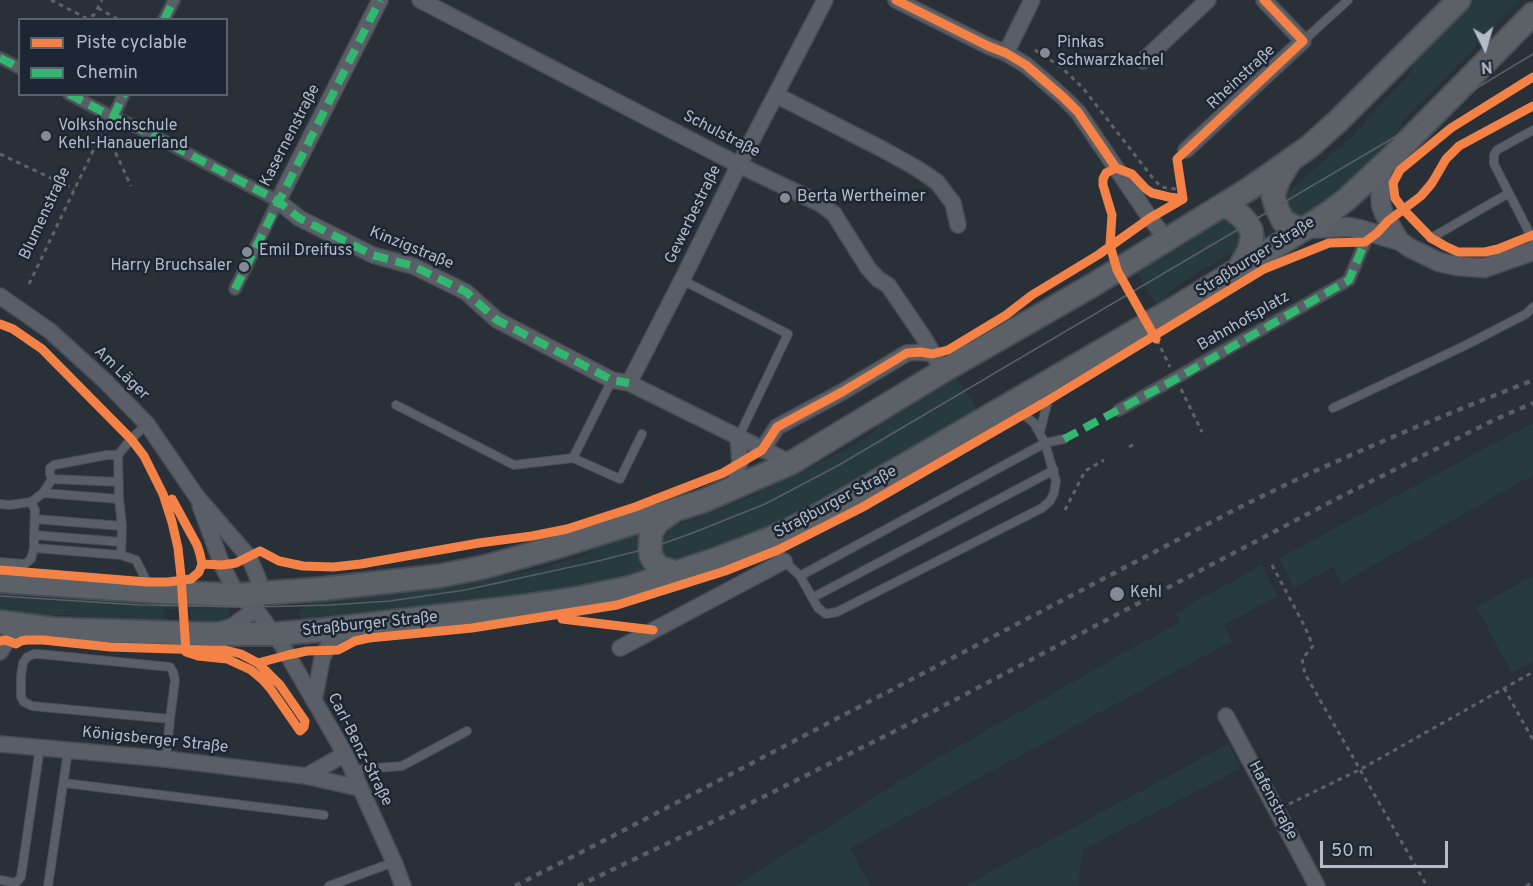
<!DOCTYPE html>
<html>
<head>
<meta charset="utf-8">
<style>
  body { margin:0 }
  #map { position:relative; width:1533px; height:886px; overflow:hidden; background:#2a3038; font-family:Overpass,sans-serif }
  canvas { display:block }
  .legend { position:absolute; left:18px; top:18px; width:210px; height:78px; box-sizing:border-box; background:#1d2633; border:2px solid #59626f; margin:0; padding:8px 10px; list-style:none; font-size:18px; color:#b4bcc9 }
  .legend li { display:flex; align-items:center; gap:12px; height:30px }
  .legend b { width:30px; border:2px solid #59626f }
  .north { position:absolute; left:1455px; top:18px; width:60px; height:60px; -webkit-text-stroke:4px #1d2633; paint-order:stroke; rotate:175deg; font-size:16px; font-weight:700; line-height:24px; text-align:center; color:#b4bcc9 }
  .north::after { content:''; display:block; margin:auto; width:21px; height:27px; background:#b4bcc9; clip-path:polygon(50% 0,100% 100%,50% 72%,0 100%) }
  .scale { position:absolute; left:1320px; top:841px; width:128px; height:27px; box-sizing:border-box; border:3px solid #b4bcc9; border-top:0; padding-left:8px; font-size:18px; line-height:21px; white-space:nowrap; color:#b4bcc9; -webkit-text-stroke:4px #1d2633; paint-order:stroke }
</style>
</head>
<body>
<div id="map">
<canvas width="1533" height="886"></canvas>
<ul class="legend">
<li><b style="height:8px;background:#f48246"></b>Piste cyclable</li>
<li><b style="height:8px;background:#33b770"></b>Chemin</li>
</ul>
<div class="north">N</div>
<div class="scale">50 m</div>
</div>
<script>
const context = document.querySelector('canvas').getContext('2d');
context.lineJoin = 'round';
function fillPath(path, color) {
  context.fillStyle = color;
  context.fill(path, 'evenodd');
}
function poly(rows) {
  const path = new Path2D();
  for (const r of rows) {
    path.moveTo(r[0], r[1]);
    for (let i = 2; i < r.length; i += 2) path.lineTo(r[i], r[i + 1]);
  }
  return path;
}
function strokePath(path, color, width, dash) {
  context.strokeStyle = color;
  context.lineWidth = width;
  context.lineCap = dash ? 'butt' : 'round';
  context.setLineDash(dash || []);
  context.stroke(path);
}
function drawText(font, color, halo, rows, align = 'center') {
  context.font = font + ' Overpass,sans-serif';
  context.lineWidth = 5;
  context.setLineDash([]);
  context.textBaseline = 'middle';
  context.strokeStyle = halo;
  context.fillStyle = color;
  for (const [text, x, y, turn = 0] of rows) {
    context.save();
    context.translate(x, y);
    context.rotate((+turn || 0) * Math.PI / 180);
    context.textAlign = isNaN(turn) ? turn : align;
    if (halo) context.strokeText(text, 0, 0);
    context.fillText(text, 0, 0);
    context.restore();
  }
}
fillPath(poly([
  [1471,0,1521,0,1405,118,1391,143,1336,196,1300,219,1288,214,1285,199,1288,192,1350,138,1409,75,1419,54],
  [1226,218,1240,222,1243,244,1236,250,1179,284,1170,291,1157,306,1136,270,1220,220],
  [956,376,979,412,841,490,782,522,738,541,675,562,665,557,660,548,659,543,670,528,757,494,851,447,873,433,877,427,878,422],
  [1533,423,1533,475,1342,583,1333,567,1294,588,1279,558],
  [640,531,639,541,650,572,600,587,309,621,301,619,299,615,302,610,309,602,320,599,413,590,473,582,537,569,580,557,600,546],
  [1261,565,1278,596,1224,625,1232,641,850,848,871,886,735,886,924,766,1179,622,1176,613],
  [1533,576,1533,662,1512,673,1476,607],
  [0,590,174,601,175,609,164,609,165,621,61,615,39,619,0,617],
  [189,600,227,603,230,611,228,617,224,622,191,621],
  [1228,744,1241,768,1083,850,1078,886,965,886]
]), '#273a3e');
const service = poly([
  [1303,41,1348,0],
  [1533,130,1497,150,1494,155,1494,164,1533,240],
  [1431,238,1509,193],
  [682,280,788,334,738,438],
  [612,380,573,458,620,479,642,434],
  [396,405,514,465,573,458],
  [1333,408,1464,346,1526,314,1533,307],
  [1040,432,1052,384],
  [52,479,50,474,50,468,54,465,107,455,118,455],
  [43,493,52,479,119,482],
  [31,502,35,510,34,535,121,542],
  [0,504,9,505,31,502,43,493,119,499],
  [35,519,122,526],
  [772,539,784,561,800,576,818,608,826,614,837,612,1042,508,1050,501,1054,493,1056,481,1045,443,1034,423,1023,414,1007,413],
  [34,548,121,555,136,560,147,582,153,586],
  [121,555,122,526,119,499,118,455,131,439,147,424],
  [0,562,25,564,31,559,34,548,34,535],
  [800,576,1045,443,1064,439],
  [812,598,1054,470],
  [166,759,170,719,175,680,173,672,170,667,39,654,34,654,27,657,23,663,21,676,21,697,24,702,32,706,170,719],
  [352,770,402,766,467,731],
  [64,783,324,815],
  [0,880,16,883,21,877,40,747],
  [48,886,68,751],
  [329,886,394,862]
]);
const pedestrian = poly([
  [164,20,174,0],
  [0,58,20,68],
  [69,94,113,117,139,128,278,201,235,289],
  [113,117,124,94],
  [1119,410,1349,280,1365,242]
]);
const minor = poly([
  [380,0,278,201,299,218,373,255,413,266,466,292,497,320,612,380,629,383,791,463],
  [420,0,739,165,821,204,834,214,868,268,878,279,888,285,924,338,943,371],
  [896,0,988,46,1006,53,1026,65,1063,97,1078,112,1150,218,1167,240],
  [1006,53,1032,0],
  [1143,61,1208,0],
  [776,95,884,150,918,169,937,182,953,203,958,225],
  [1186,150,1303,41,1264,0],
  [0,296,50,331,105,381,147,424,197,497,249,557,259,581,262,594,249,614,231,627,218,630],
  [629,383,682,280,739,165,825,0],
  [762,450,777,427,842,392,907,353,921,352,932,354],
  [734,488,740,462,738,438],
  [200,505,222,565,237,595,254,607,282,645,345,754,394,862,403,886],
  [620,648,784,561],
  [0,652,10,635,27,626],
  [314,701,322,659,326,650,331,639,348,630],
  [1226,716,1317,886],
  [0,744,166,759,306,776,359,788],
  [306,776,345,754]
]);
const tertiary = poly([
  [1384,164,1380,184,1381,205,1384,214,1400,241],
  [1304,229,1348,227,1359,229,1400,241,1410,248,1439,262,1457,266,1484,268,1533,251]
]);
const primary = poly([
  [1288,164,1279,179,1273,195,1276,206,1283,221,1295,227,1304,229],
  [1222,206,1232,209,1241,216,1247,223,1251,230,1252,237,1249,251,1238,270],
  [672,512,658,522,651,532,650,548,651,556,658,567,677,573],
  [0,581,161,592,237,595,322,589,439,576,484,567,553,548,703,501,791,463,943,371,1093,285,1249,189,1309,147,1338,121,1459,0],
  [0,622,53,629,204,634,275,634,322,630,518,607,569,600,628,588,717,559,772,538,817,516,1172,310,1304,229,1330,212,1347,199,1394,155,1533,14]
]);
strokePath(service, '#484c53', 10);
strokePath(pedestrian, '#484c53', 14);
strokePath(minor, '#484c53', 18);
strokePath(tertiary, '#484c53', 21);
strokePath(primary, '#484c55', 26);
strokePath(poly([
  [51,0,86,18,94,15,102,0],
  [98,8,119,20],
  [1035,50,1061,67,1083,88,1152,177,1161,187,1182,190],
  [104,128,131,186],
  [1449,129,1533,77],
  [0,154,74,189],
  [1178,162,1183,199],
  [29,284,105,126],
  [1157,340,1170,367],
  [1181,389,1202,432],
  [1129,447,1136,443],
  [144,456,163,494,168,507,178,548,181,574],
  [1065,510,1085,471,1104,460],
  [1272,565,1305,627,1313,646,1302,659,1305,674,1427,886],
  [573,620,626,627],
  [191,654,227,659,251,670,263,680,270,688,300,731],
  [1504,688,1533,740],
  [1289,804,1361,769,1533,672],
  [1526,886,1533,882]
]), '#5d636a', 3, [4.5, 4.5]);
strokePath(service, '#5a5e66', 8);
strokePath(pedestrian, '#5a5e66', 10);
strokePath(minor, '#5a5e66', 15);
strokePath(tertiary, '#5a5e66', 18);
strokePath(primary, '#5c6168', 22);
strokePath(poly([
  [0,596,140,605,254,607,330,605,390,601,465,590,594,562,650,548,690,534,765,504,839,465,1432,115,1533,54]
]), '#595d64', 1.5);
strokePath(poly([
  [515,886,611,837,1244,505,1308,474,1351,455,1416,427,1533,380],
  [578,886,723,817,909,724,1340,497,1494,420,1533,403]
]), '#595d64', 4.5, [6, 6]);
strokePath(poly([
  [164,20,174,0],
  [0,58,20,68],
  [69,94,113,117,139,128,269,196,278,201,299,218,373,255,413,266,466,292,497,320,612,380,629,383],
  [113,117,124,94],
  [235,289,380,0],
  [1064,439,1176,379,1349,280,1365,242]
]), '#33b770', 8, [15, 8]);
strokePath(poly([
  [896,0,988,46,1006,53,1026,65,1063,97,1078,112,1116,168],
  [1533,77,1451,128,1400,170,1393,183,1395,198,1403,209,1431,238,1445,246,1458,252,1485,252,1498,249,1533,235],
  [1183,199,1177,159,1303,41,1264,0],
  [0,324,13,329,42,349,131,439,144,456,163,494,172,522,178,548,181,576,186,652,198,656,227,659,251,670,263,680,270,688,300,731,304,727,305,721,280,685,258,663,241,654,225,650,207,650,174,649,110,647,43,640,27,640,21,641,16,644,6,640,0,641],
  [1156,339,1117,270,1110,245,1112,215,1103,185,1103,179,1106,173,1116,168,1132,174,1146,189,1152,193,1169,197,1183,199],
  [202,564,222,565,236,563,260,551,279,561,303,566,333,567,361,564,479,543,532,536,567,529,635,507,723,473,762,450,777,427,842,392,907,353,921,352,932,354,948,350,1006,315,1032,295,1098,255,1150,218,1183,199],
  [0,570,147,582,168,582,191,579,199,572,202,564,200,554,197,545,172,499],
  [562,619,653,630],
  [258,663,288,655,307,651,338,650,355,641,369,638,472,628,617,605,725,571,778,550,861,508,1047,401,1264,269,1329,243,1365,242,1377,233,1388,221,1421,196,1432,183,1446,159,1459,146,1533,106]
]), '#f48246', 9);
for (const [x, y, r, color] of [
  [1045,53,6,"#848b96"],
  [46,136,6,"#848b96"],
  [785,198,6,"#848b96"],
  [247,252,6,"#848b96"],
  [244,267,6,"#848b96"],
  [1117,594,8,"#848b96"]
]) {
  const dot = new Path2D();
  dot.arc(x, y, r, 0, 2 * Math.PI);
  context.fillStyle = color;
  context.fill(dot);
  strokePath(dot, '#1d2633', 2);
}
drawText('16px', '#b4bcc9', '#1d2633', [
  ["Pinkas",1057,44],
  ["Schwarzkachel",1057,62],
  ["Volkshochschule",58,127],
  ["Kehl-Hanauerland",58,145],
  ["Berta Wertheimer",797,198],
  ["Emil Dreifuss",259,252],
  ["Harry Bruchsaler",232,267,"right"],
  ["Kehl",1130,594]
], 'left');
drawText('16px', '#b4bcc9', '#1d2633', [
  ["Rheinstraße",1242,78,-43],
  ["Schulstraße",721,135,27],
  ["Kasernenstraße",291,136,-63],
  ["Blumenstraße",46,214,-65],
  ["Gewerbestraße",694,215,-64],
  ["Kinzigstraße",411,249,22],
  ["Straßburger Straße",1256,258,-32],
  ["Bahnhofsplatz",1244,322,-30],
  ["Am Läger",121,374,44],
  ["Straßburger Straße",836,503,-28],
  ["Straßburger Straße",370,625,-6],
  ["Königsberger Straße",155,741,6],
  ["Carl-Benz-Straße",359,750,63],
  ["Hafenstraße",1272,801,62]
]);
</script>
</body>
</html>
